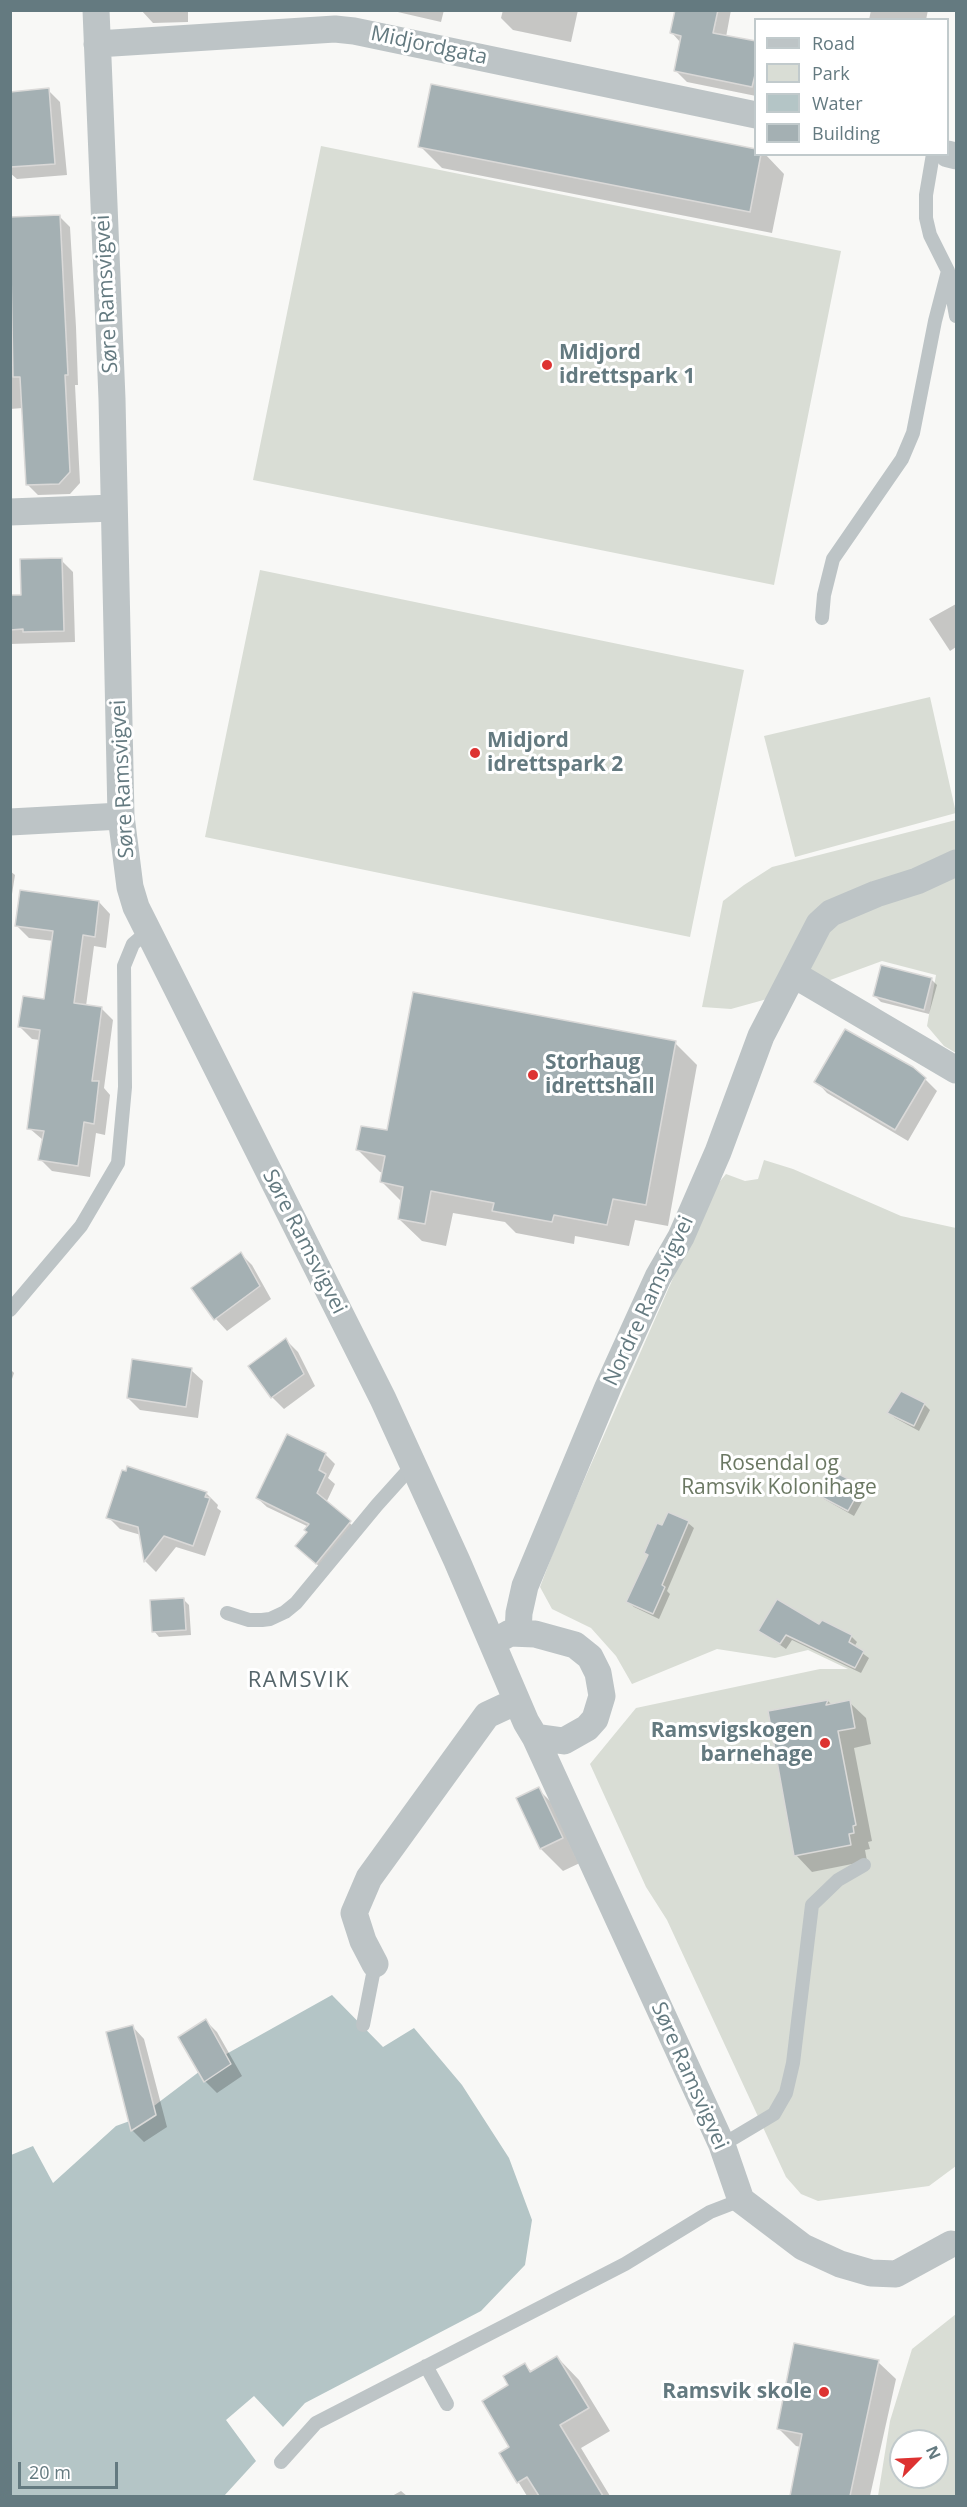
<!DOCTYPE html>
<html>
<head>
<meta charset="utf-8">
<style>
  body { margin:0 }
  #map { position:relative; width:967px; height:2507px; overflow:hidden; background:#f8f8f6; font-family:"Open Sans",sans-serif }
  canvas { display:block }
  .frame { position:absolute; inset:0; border:12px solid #647a80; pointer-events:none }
  .legend { position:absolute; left:754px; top:18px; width:195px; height:138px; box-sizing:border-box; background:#fff; border:2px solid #c1cacc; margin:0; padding:8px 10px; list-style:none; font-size:18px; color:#647a80 }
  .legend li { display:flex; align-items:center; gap:12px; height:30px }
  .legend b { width:30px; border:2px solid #c1cacc }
  .north { position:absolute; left:889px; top:2429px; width:60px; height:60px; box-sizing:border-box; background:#fff; border:2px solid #c1cacc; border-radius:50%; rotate:66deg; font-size:16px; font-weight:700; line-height:24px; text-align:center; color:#647a80 }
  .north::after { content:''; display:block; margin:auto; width:21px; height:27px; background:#dd3231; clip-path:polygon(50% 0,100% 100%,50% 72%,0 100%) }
  .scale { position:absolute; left:18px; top:2462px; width:100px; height:27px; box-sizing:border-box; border:3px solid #647a80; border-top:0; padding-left:8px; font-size:18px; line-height:21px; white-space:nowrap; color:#647a80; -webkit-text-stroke:4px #fff; paint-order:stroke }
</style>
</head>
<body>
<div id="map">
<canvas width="967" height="2507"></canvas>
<div class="frame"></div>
<ul class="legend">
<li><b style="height:8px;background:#bdc4c6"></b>Road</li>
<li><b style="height:16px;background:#d9ddd5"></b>Park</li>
<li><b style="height:16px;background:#b4c5c6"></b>Water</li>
<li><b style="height:16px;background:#a4b0b3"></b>Building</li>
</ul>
<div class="north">N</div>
<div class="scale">20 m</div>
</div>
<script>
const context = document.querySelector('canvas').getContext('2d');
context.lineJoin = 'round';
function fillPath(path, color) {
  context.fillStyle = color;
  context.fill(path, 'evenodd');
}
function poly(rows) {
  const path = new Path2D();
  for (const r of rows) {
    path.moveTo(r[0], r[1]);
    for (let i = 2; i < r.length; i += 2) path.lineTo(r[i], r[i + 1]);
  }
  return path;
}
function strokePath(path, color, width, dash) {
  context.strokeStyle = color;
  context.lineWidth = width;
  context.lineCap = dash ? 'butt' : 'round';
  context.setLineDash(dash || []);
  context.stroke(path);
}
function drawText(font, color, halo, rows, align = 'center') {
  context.font = font + ' "Open Sans",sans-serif';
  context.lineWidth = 6;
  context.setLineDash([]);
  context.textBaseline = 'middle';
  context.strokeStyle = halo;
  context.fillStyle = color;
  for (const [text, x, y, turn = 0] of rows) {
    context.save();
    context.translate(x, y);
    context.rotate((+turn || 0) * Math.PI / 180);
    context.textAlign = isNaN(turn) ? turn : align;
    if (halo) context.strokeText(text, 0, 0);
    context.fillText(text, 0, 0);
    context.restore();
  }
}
fillPath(poly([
  [321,146,841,251,774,585,253,480],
  [260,570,744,670,690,937,205,837],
  [930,697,956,813,795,857,764,736],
  [956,820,956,1053,944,1046,927,1026,936,975,882,961,814,986,731,1009,702,1007,723,901,744,885,772,867],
  [764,1160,793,1169,901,1216,956,1228,956,2166,929,2186,818,2201,801,2194,786,2177,667,1920,646,1887,590,1764,636,1708,820,1669,848,1669,808,1650,775,1658,717,1649,632,1684,616,1656,591,1628,552,1609,540,1587,559,1537,711,1192,726,1174,745,1181,758,1179],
  [956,2314,956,2496,878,2496,890,2421,912,2349],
  [901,2441,937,2441,937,2477,901,2477]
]), '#d9ddd5');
fillPath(poly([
  [332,1995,383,2047,414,2028,462,2085,509,2158,532,2220,525,2265,481,2311,305,2403,283,2427,254,2396,226,2420,256,2461,224,2496,11,2496,11,2155,33,2146,53,2183,116,2126,138,2118,212,2062]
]), '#b4c5c6');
fillPath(poly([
  [188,10,188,22,153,23,141,10],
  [389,10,444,10,441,22],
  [503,10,578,10,571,42,513,30,501,18],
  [676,10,731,10,726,37,756,43,756,96,687,82,676,71,681,43,672,33],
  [871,10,928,10,926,20,869,20],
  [48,90,60,102,67,175,17,179,10,173,10,93],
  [420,146,765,154,784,174,772,233,442,168],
  [59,216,70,227,76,327,78,385,75,385,80,483,70,494,38,495,27,484,23,408,10,409,10,366,14,366,10,296,10,219],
  [61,560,73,572,75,642,10,644,10,596,23,596],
  [956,604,956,647,950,651,929,619],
  [10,871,15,875,10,907],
  [99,902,110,914,106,948,94,946,86,1006,101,1008,113,1020,104,1088,110,1095,105,1135,96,1133,90,1177,52,1171,40,1159,43,1140,29,1128,40,1040,32,1039,20,1027,45,1001,54,941,29,938,17,926],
  [931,979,937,985,929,1014,881,1002,875,996],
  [675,1043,697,1065,668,1226,635,1220,629,1246,575,1236,574,1244,516,1233,505,1222,453,1213,446,1246,422,1241,399,1219,402,1202,382,1182,384,1173,380,1172,358,1150,388,1132],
  [925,1079,937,1091,908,1141,827,1093,816,1081],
  [241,1254,252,1265,271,1299,227,1331,216,1319,193,1288],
  [286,1340,298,1352,315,1386,284,1409,272,1397],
  [10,1369,14,1373,10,1385],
  [191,1370,203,1381,198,1418,140,1410,128,1398],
  [924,1404,930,1410,919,1431,895,1418,889,1413],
  [325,1454,335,1464,328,1478,335,1484,326,1503,359,1531,326,1572,306,1555,309,1527,267,1507,257,1498],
  [861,1487,867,1493,854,1516,824,1499,818,1494],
  [206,1493,218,1505,217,1508,221,1511,205,1556,176,1547,156,1572,145,1561,141,1535,120,1529,108,1517],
  [669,1514,688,1523,694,1528,667,1591,670,1594,659,1619,634,1607,628,1602],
  [183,1599,189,1605,191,1635,159,1637,154,1631],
  [820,1626,851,1636,857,1642,854,1647,869,1658,861,1673,792,1640,786,1649,760,1631],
  [828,1701,832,1705,849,1702,866,1718,871,1744,854,1748,872,1841,868,1842,870,1849,865,1850,867,1861,812,1872,796,1855,770,1713],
  [538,1789,560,1811,584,1861,563,1871,541,1849,518,1799],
  [206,2021,217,2032,242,2076,217,2093,205,2081],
  [133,2027,144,2039,167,2127,144,2142,132,2130,107,2033],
  [557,2357,579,2380,610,2431,581,2448,610,2496,527,2496,501,2454,511,2448,510,2385,525,2365,532,2372],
  [878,2362,896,2379,870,2496,791,2496,801,2447,796,2446,779,2429],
  [401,2491,407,2496,392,2496]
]), '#0003');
const building = poly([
  [675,10,718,10,713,33,756,41,756,71,752,87,674,71,681,36,670,33,675,10],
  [431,84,756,149,756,154,761,154,750,212,418,147,431,84],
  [49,88,55,164,10,167,10,92,49,88],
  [60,215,68,375,65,375,70,472,59,484,26,485,20,377,13,377,10,217,60,215],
  [62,558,64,631,23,632,23,629,10,630,10,595,21,595,20,559,62,558],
  [20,890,99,901,95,937,83,935,74,1003,102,1007,92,1081,99,1081,94,1124,84,1122,78,1166,38,1160,44,1131,27,1129,40,1030,18,1027,23,996,44,999,53,931,15,926,20,890],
  [881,965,932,978,924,1010,873,996,881,965],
  [413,992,676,1041,646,1205,613,1199,607,1225,554,1215,552,1222,492,1211,494,1203,431,1191,425,1224,398,1219,403,1187,380,1182,385,1156,356,1150,361,1126,387,1130,413,992],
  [845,1029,913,1067,926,1078,895,1130,814,1082,845,1029],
  [241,1252,260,1286,214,1320,191,1288,241,1252],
  [286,1338,304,1374,271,1398,248,1366,286,1338],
  [132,1359,192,1368,186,1407,127,1398,132,1359],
  [901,1391,925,1403,914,1426,887,1413,901,1391],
  [287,1434,326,1453,319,1470,326,1474,317,1493,351,1521,316,1564,295,1546,307,1532,304,1530,309,1524,256,1498,287,1434],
  [127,1466,207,1492,205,1497,210,1498,193,1546,164,1536,144,1562,138,1527,106,1518,122,1470,126,1471,127,1466],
  [829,1469,862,1486,848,1511,816,1494,829,1469],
  [668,1512,689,1521,662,1585,665,1587,653,1614,626,1602,648,1555,644,1553,657,1523,662,1525,668,1512],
  [184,1598,186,1630,152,1632,150,1600,184,1598],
  [777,1599,819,1624,822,1620,852,1635,849,1642,864,1651,855,1668,786,1635,780,1644,758,1631,777,1599],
  [828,1700,826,1705,850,1700,855,1728,838,1731,856,1825,853,1826,854,1833,849,1834,851,1845,794,1856,768,1711,828,1700],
  [539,1787,563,1838,540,1849,516,1798,539,1787],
  [206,2019,231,2064,204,2082,178,2037,206,2019],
  [133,2025,156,2115,131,2131,106,2032,133,2025],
  [794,2343,879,2360,850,2496,790,2496,802,2434,777,2429,794,2343],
  [557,2356,589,2408,560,2425,603,2496,539,2496,527,2477,517,2483,499,2453,509,2447,482,2401,508,2385,503,2376,525,2363,530,2372,557,2356]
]);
fillPath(building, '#a4b0b3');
strokePath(building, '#dad9d8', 1.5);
strokePath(poly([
  [933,154,926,195,926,218,930,235,948,271,956,316],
  [822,618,824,595,833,559,902,459,913,433,935,321,948,271],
  [10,1310,81,1226,118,1163,125,1087,124,966,133,944,147,932],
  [227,1613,249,1620,262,1620,270,1619,285,1612,296,1603,377,1505,413,1465],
  [363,2025,375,1964],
  [722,2145,774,2114,786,2093,793,2063,812,1905,838,1880,864,1865],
  [426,2366,447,2404],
  [281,2462,316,2423,625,2264,710,2212,741,2200]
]), '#bdc4c6', 14);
strokePath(poly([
  [96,10,112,399,121,816,130,887,136,907,383,1399,457,1561,526,1722,535,1737,722,2145,741,2200,803,2247,840,2264,871,2273,896,2274,951,2244],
  [97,44,335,29,354,31,756,115],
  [948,154,956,156],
  [10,512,113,508],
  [10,822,121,816],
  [793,974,956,1070],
  [518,1633,519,1613,525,1586,608,1387,658,1277,681,1237,718,1152,761,1036,819,924,831,913,876,894,917,881,956,863],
  [501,1638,510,1633,535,1634,575,1645,590,1657,598,1673,602,1696,595,1719,587,1728,564,1741,535,1737],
  [375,1964,363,1941,354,1913,369,1878,487,1715,517,1701]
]), '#bdc4c6', 27);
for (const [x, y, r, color] of [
  [547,365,6,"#dd3231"],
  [475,753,6,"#dd3231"],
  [533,1075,6,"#dd3231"],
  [825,1743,6,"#dd3231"],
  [824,2392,6,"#dd3231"]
]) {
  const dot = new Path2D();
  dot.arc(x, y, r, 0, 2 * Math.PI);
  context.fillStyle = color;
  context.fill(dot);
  strokePath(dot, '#fff', 2);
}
drawText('21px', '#647a80', '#fff', [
  ["Midjordgata",429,46,12],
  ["Søre Ramsvigvei",107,294,-93],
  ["Søre Ramsvigvei",123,779,-93],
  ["Søre Ramsvigvei",304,1242,63],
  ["Nordre Ramsvigvei",649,1301,-65],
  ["Søre Ramsvigvei",689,2076,66]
]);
drawText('bold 21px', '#647a80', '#fff', [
  ["Midjord",559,353],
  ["idrettspark 1",559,377],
  ["Midjord",487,741],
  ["idrettspark 2",487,765],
  ["Storhaug",545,1063],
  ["idrettshall",545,1087],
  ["Ramsvigskogen",813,1731,"right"],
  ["barnehage",813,1755,"right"],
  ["Ramsvik skole",812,2392,"right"]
], 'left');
drawText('21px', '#6b7863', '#fff', [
  ["Rosendal og",779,1464],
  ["Ramsvik Kolonihage",779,1488]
]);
context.letterSpacing = '1.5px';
drawText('22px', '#56666b', '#fff', [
  ["RAMSVIK",299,1681]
]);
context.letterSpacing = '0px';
</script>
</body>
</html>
